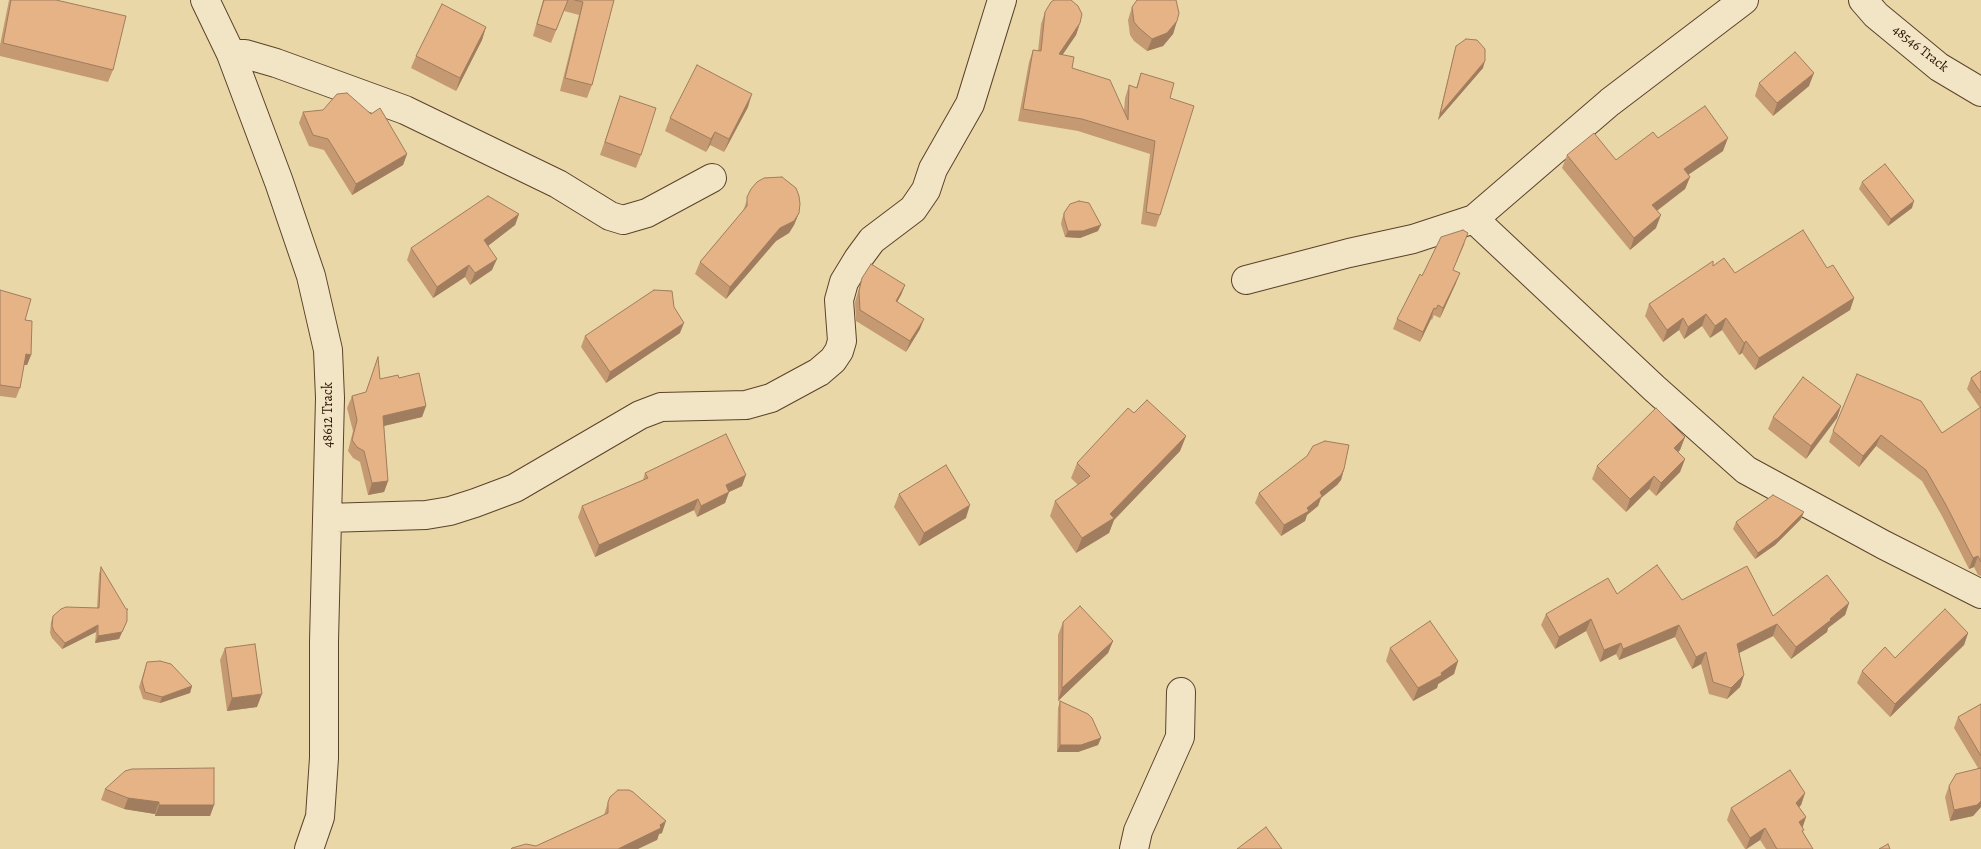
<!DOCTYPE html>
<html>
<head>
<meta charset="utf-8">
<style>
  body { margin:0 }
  canvas { display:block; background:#ead7a7 }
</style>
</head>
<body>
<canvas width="1981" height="849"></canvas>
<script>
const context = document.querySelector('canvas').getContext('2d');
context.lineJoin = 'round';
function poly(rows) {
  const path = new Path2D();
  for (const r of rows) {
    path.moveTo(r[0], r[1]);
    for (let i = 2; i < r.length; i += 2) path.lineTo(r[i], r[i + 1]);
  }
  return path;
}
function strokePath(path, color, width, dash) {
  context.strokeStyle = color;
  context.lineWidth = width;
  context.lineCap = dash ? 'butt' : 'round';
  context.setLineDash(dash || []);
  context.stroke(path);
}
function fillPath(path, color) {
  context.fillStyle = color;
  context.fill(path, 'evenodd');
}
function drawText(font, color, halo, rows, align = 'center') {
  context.font = font + ' Alegreya,serif';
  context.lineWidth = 5;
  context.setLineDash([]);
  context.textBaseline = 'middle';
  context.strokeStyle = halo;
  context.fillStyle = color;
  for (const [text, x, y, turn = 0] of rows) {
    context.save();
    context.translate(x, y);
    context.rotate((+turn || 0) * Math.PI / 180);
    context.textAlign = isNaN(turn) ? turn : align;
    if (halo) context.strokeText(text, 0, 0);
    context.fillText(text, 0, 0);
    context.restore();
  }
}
const street = poly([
  [205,0,231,54,279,182,311,276,328,350,330,398,324,641,324,758,320,817,309,849],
  [1863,0,1876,15,1939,67,1981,92],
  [231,54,245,54,276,63,405,110,558,184,610,216,623,220,647,213,712,178],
  [1474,219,1654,388,1746,470,1884,545,1981,594],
  [1246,280,1349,253,1413,239,1474,219,1610,102,1744,0],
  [327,518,426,515,450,511,475,503,515,488,640,415,661,407,746,405,771,398,819,372,833,360,839,351,842,341,839,300,844,282,858,259,872,240,913,209,926,190,933,169,970,104,1002,0],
  [1134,849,1138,831,1180,737,1181,692]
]);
strokePath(street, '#5c422a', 30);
strokePath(street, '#f1e5c6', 28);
fillPath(poly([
  [9,0,56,0,113,70,108,82,0,56,0,45],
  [543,0,614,0,592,85,587,98,560,91,579,15,564,11,551,43,533,36],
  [1132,7,1177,21,1173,34,1163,46,1147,51,1134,41,1130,35,1128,20],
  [1045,12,1080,23,1076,35,1062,55,1072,68,1124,111,1125,98,1129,85,1136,88,1141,73,1170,98,1160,215,1156,227,1141,224,1150,154,1078,131,1018,121,1029,62,1033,50,1038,51,1041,24],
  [486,27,482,40,456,91,411,68,416,56],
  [1456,46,1483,68,1438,120,1454,53],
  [1759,83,1809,86,1773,116,1755,96],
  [620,96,641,155,636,168,600,155],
  [748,107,724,152,710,145,706,152,665,131,670,118],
  [303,112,407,154,403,165,352,195,324,150,309,146,299,123],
  [1658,138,1723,151,1688,175,1690,177,1685,189,1657,211,1656,228,1630,250,1562,168,1567,155,1616,160],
  [1862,182,1912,208,1888,226,1859,189],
  [751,189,799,213,794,225,789,233,776,241,726,299,695,274,700,262,743,211],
  [1064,213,1098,231,1080,238,1065,237,1061,224,1062,219],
  [519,214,515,225,488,246,492,270,470,285,465,277,433,298,407,260,411,248],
  [1465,243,1453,270,1456,283,1440,318,1434,315,1432,320,1431,319,1420,342,1393,329,1397,319,1422,276],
  [1713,266,1735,273,1827,268,1854,298,1850,310,1755,370,1742,353,1739,355,1722,330,1710,338,1702,326,1684,339,1679,330,1663,342,1645,316,1649,304],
  [862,278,905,285,901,295,897,302,920,329,906,352,856,321,855,302],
  [0,290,25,320,31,355,27,365,24,365,20,388,16,398,0,396],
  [674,307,680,333,606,383,581,347,585,336],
  [378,357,380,379,399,378,426,406,422,417,384,426,388,481,384,492,368,495,360,462,353,458,348,451,353,431,347,408,352,396,366,392],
  [1981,371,1981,576,1978,575,1974,567,1969,569,1942,516,1922,481,1876,446,1859,467,1829,442,1833,431,1942,433,1980,408,1967,389,1971,378],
  [1841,406,1837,418,1806,459,1768,429,1773,417],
  [1134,413,1186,436,1180,451,1114,520,1109,533,1076,553,1050,516,1055,501,1078,485,1071,478,1077,463],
  [1685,437,1680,450,1678,452,1685,459,1680,472,1656,496,1649,489,1626,512,1592,479,1597,466],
  [1344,469,1341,480,1337,485,1321,498,1318,506,1307,515,1305,521,1281,536,1255,503,1259,493],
  [645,473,742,486,729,492,725,503,697,517,694,510,595,557,578,517,582,506,643,480],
  [899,494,966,518,919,546,894,507],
  [1801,519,1775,545,1755,559,1733,529,1736,522],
  [101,567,127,614,124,628,119,639,95,643,96,632,62,649,52,638,50,633,51,622,53,616,97,608,99,574],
  [1617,594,1682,600,1773,616,1849,603,1845,615,1828,628,1827,632,1791,659,1773,636,1739,653,1744,675,1740,687,1727,699,1709,694,1701,664,1692,669,1675,637,1619,660,1616,654,1600,662,1586,631,1555,649,1541,625,1546,614],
  [1063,622,1113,641,1108,653,1058,701,1058,635],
  [1968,633,1964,645,1890,717,1857,683,1862,671,1895,658],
  [225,648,257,707,227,711,220,660],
  [1390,648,1458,661,1454,674,1438,684,1437,688,1413,701,1386,661],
  [147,662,192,686,190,693,160,703,143,699,139,687],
  [1060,701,1101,738,1098,745,1078,752,1057,752,1058,708],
  [1981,704,1981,807,1973,816,1950,821,1945,797,1949,786,1978,768,1954,728,1958,717],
  [105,789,214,805,210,816,155,816,155,814,124,809,101,800],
  [1805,793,1801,805,1799,807,1806,817,1802,828,1803,832,1813,849,1766,849,1760,840,1747,849,1745,849,1727,820,1731,808],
  [608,802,662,833,659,834,657,840,536,846,604,815]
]), '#c59a73');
fillPath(poly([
  [1177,21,1173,34,1163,46,1147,51,1152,39],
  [1080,23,1076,35,1055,66,1059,54],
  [486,27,482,40,456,91,460,78],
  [1485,61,1483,68,1438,120,1440,114],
  [1814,73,1809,86,1773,116,1777,103],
  [752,94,748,107,724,152,729,139],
  [715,132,710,145,706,152,711,139],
  [1728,138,1723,151,1679,181,1684,169],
  [407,154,403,165,352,195,356,184],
  [1690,177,1685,189,1647,218,1652,205],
  [1914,201,1912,208,1888,226,1891,219],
  [799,213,794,225,789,233,776,241,726,299,730,287,780,228],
  [519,214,515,225,480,252,484,240],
  [1661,215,1656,228,1630,250,1634,238],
  [1101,225,1098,231,1080,238,1065,237,1068,231],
  [497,259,492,270,470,285,475,273],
  [469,265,465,277,433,298,437,287],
  [1460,273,1456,283,1440,318,1443,308],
  [905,285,901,295,892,311,896,301],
  [1854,298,1850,310,1755,370,1759,358],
  [1434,308,1431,319,1420,342,1423,332],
  [1706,314,1702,326,1684,339,1688,327],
  [1683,318,1679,330,1663,342,1667,330],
  [1726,318,1722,330,1710,338,1715,326],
  [924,319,920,329,906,352,910,341],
  [684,323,680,333,606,383,610,372],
  [1746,341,1742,353,1739,355,1744,343],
  [26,354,31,355,27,365,22,365],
  [426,406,422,417,379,427,383,416],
  [1841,406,1837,418,1806,459,1811,446],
  [1881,435,1876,446,1859,467,1863,456],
  [1186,436,1180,451,1114,520,1109,533,1076,553,1082,538,1110,514],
  [1685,437,1680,450,1669,461,1674,448],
  [1685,459,1680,472,1656,496,1661,483],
  [1344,469,1341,480,1337,485,1321,498,1318,506,1307,515,1305,521,1281,536,1284,525,1307,508,1320,492],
  [746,475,742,486,729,492,725,503,697,517,701,506,726,485],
  [1654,476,1649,489,1626,512,1630,499],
  [388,481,384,492,368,495,372,483],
  [698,499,694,510,595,557,599,545],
  [970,505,966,518,919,546,924,533],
  [1804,512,1801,519,1775,545,1755,559,1758,553],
  [1978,556,1974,567,1969,569,1973,558],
  [1849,603,1845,615,1828,628,1827,632,1791,659,1796,647],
  [1591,619,1586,631,1555,649,1559,637],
  [127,621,119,639,95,643,98,636],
  [1777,624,1773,636,1733,656,1737,644],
  [98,625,96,632,62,649,65,643],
  [1679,625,1675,637,1619,660,1623,649],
  [1968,633,1964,645,1890,717,1895,704],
  [1113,641,1108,653,1058,701,1062,688],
  [1621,643,1616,654,1600,662,1604,650],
  [1706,652,1701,664,1692,669,1696,657],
  [1458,661,1454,674,1438,684,1437,688,1413,701,1418,688],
  [1744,675,1740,687,1727,699,1731,688],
  [192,686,190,693,160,703,162,697],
  [262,694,257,707,227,711,232,698],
  [1101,738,1098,745,1078,752,1057,752,1060,745],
  [1805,793,1801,805,1791,815,1796,803],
  [128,798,159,802,155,814,124,809],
  [1981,801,1981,807,1973,816,1950,821,1954,810],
  [159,805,214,805,210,816,155,816],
  [1806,817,1802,829,1799,822],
  [666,821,662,833,659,834,657,840,638,849,618,849],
  [1765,828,1760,840,1746,849,1750,838]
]), '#a07d5e');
const building = poly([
  [11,0,56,0,126,16,113,70,3,43,11,0],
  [544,0,568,0,556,30,537,24,544,0],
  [575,0,614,0,592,85,565,78,583,2,575,0],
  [1054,0,1071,0,1078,6,1082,14,1080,23,1059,54,1074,57,1072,68,1110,80,1128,120,1129,85,1137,88,1141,73,1174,83,1170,98,1194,106,1160,215,1146,212,1155,141,1082,119,1023,109,1033,50,1041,51,1045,12,1051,2,1054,0],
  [1137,0,1176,0,1179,13,1177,21,1167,33,1152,39,1139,28,1134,22,1132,7,1137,0],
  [442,4,486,27,460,78,416,56,442,4],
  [1466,39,1477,40,1485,49,1485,61,1440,114,1456,46,1466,39],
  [1795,52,1814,73,1777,103,1759,83,1795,52],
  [697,65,752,94,729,139,715,132,711,139,670,118,697,65],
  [347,93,371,114,380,108,407,154,356,184,328,139,313,135,303,112,323,110,337,94,347,93],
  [620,96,656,108,641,155,605,142,620,96],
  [1705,106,1728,138,1684,169,1690,177,1652,205,1661,215,1634,238,1567,155,1594,133,1616,160,1653,132,1658,138,1705,106],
  [1885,164,1914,201,1891,219,1862,182,1885,164],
  [782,177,796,188,799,196,800,204,799,213,794,221,780,228,730,287,700,262,747,206,747,197,751,189,757,182,764,178,782,177],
  [488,196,519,214,484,240,497,259,475,273,469,265,437,287,411,248,488,196],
  [1079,201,1089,203,1101,225,1083,231,1068,231,1064,218,1064,213,1070,204,1079,201],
  [1463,230,1468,233,1453,270,1460,273,1443,308,1438,305,1436,309,1434,308,1423,332,1397,319,1420,274,1422,276,1441,237,1463,230],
  [1803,230,1827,268,1833,265,1854,298,1759,358,1746,341,1744,343,1726,318,1715,326,1706,314,1688,327,1683,318,1667,330,1649,304,1713,261,1713,266,1724,258,1735,273,1803,230],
  [871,264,905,285,896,301,924,319,910,341,860,310,859,291,862,278,871,264],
  [0,290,31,299,25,320,32,321,31,355,26,354,20,388,0,385,0,290],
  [654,290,672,291,674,307,684,323,610,372,585,336,654,290],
  [378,357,380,379,398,375,399,378,419,373,426,406,383,416,388,481,372,483,364,451,357,447,352,440,357,420,352,396,366,392,378,357],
  [1981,371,1981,393,1971,378,1981,371],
  [1857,374,1921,401,1942,433,1981,407,1981,562,1978,556,1973,558,1946,505,1926,470,1881,435,1863,456,1833,431,1857,374],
  [1803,377,1841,406,1811,446,1773,417,1803,377],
  [1147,400,1186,436,1110,514,1114,518,1082,538,1055,501,1090,476,1077,463,1128,408,1134,413,1147,400],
  [1656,408,1685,437,1674,448,1685,459,1661,483,1654,476,1630,499,1597,466,1656,408],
  [726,434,746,475,726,485,729,492,701,506,698,499,599,545,582,506,648,478,645,473,726,434],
  [1325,441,1349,445,1344,469,1341,475,1320,492,1322,496,1307,508,1309,511,1284,525,1259,493,1307,456,1313,446,1325,441],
  [946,465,970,505,924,533,899,494,946,465],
  [1773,495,1804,512,1778,538,1758,553,1736,522,1773,495],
  [1657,565,1682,600,1747,566,1773,616,1827,575,1849,603,1830,619,1831,620,1796,647,1777,624,1737,644,1744,675,1731,688,1713,682,1706,652,1696,657,1679,625,1623,649,1621,643,1604,650,1591,619,1559,637,1546,614,1608,578,1617,594,1657,565],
  [101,567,126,609,128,609,127,610,127,621,122,632,98,636,98,625,65,643,54,631,52,626,53,616,61,609,66,607,99,608,101,567],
  [1080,606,1113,641,1062,688,1063,622,1080,606],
  [1945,609,1968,633,1895,704,1862,671,1885,647,1895,658,1945,609],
  [1430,621,1458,661,1441,673,1442,675,1418,688,1390,648,1430,621],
  [255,644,262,694,232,698,225,648,255,644],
  [160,661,171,664,192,686,162,697,145,692,142,681,147,662,160,661],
  [1060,701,1088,714,1092,718,1101,738,1081,745,1060,745,1060,701],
  [1981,704,1981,756,1958,717,1981,704],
  [214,768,214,805,159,805,159,802,128,798,105,789,125,771,132,769,214,768],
  [1981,768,1981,801,1977,805,1954,810,1949,786,1956,774,1981,768],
  [1790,770,1805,793,1796,803,1806,817,1799,822,1804,830,1802,831,1813,849,1777,849,1765,828,1750,838,1731,808,1790,770],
  [618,790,629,790,633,792,666,821,660,825,661,828,618,849,511,849,512,848,526,844,536,846,608,813,608,802,610,797,618,790],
  [1266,827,1282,849,1237,849,1266,827],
  [1888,844,1890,849,1879,849,1888,844]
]);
fillPath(building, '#e5b386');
strokePath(building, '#a07d5e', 1);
drawText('14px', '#2c1000', '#f1e5c6', [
  ["48546 Track",1920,49,38],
  ["48612 Track",329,415,-90]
]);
</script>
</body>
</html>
